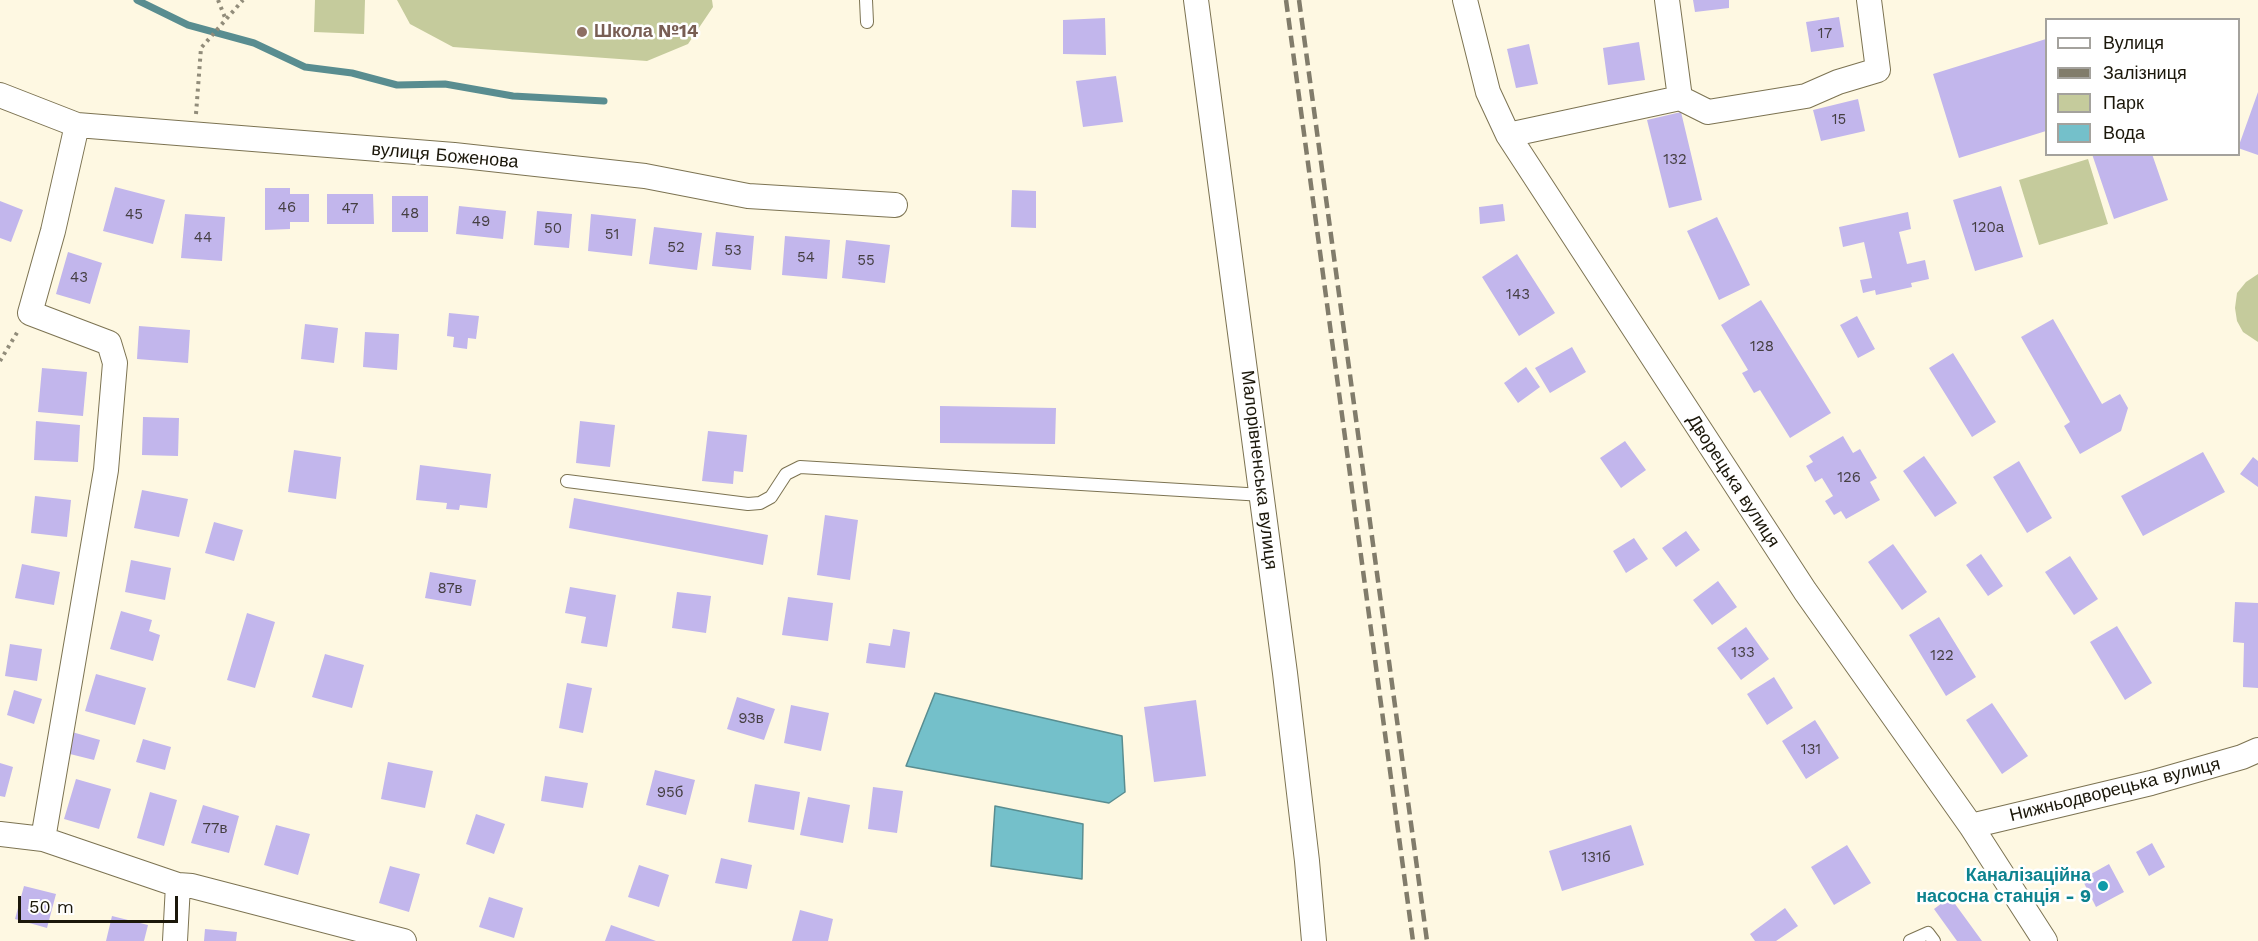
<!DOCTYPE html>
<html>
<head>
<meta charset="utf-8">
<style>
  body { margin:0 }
  #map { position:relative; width:2258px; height:941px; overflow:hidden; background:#fef8e2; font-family:"Work Sans",sans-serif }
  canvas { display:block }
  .legend { position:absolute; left:2045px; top:18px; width:195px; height:138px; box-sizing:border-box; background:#fff; border:2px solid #a4a29d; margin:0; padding:8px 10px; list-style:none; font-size:18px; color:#1b170a }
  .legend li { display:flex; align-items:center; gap:12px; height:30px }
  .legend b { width:30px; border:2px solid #a4a29d }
  .scale { position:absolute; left:18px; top:896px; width:160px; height:27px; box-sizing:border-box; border:3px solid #1b170a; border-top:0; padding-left:8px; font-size:18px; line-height:21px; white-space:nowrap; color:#1b170a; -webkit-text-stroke:4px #fff; paint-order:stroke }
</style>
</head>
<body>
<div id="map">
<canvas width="2258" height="941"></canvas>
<ul class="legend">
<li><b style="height:8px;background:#fff"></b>Вулиця</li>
<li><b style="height:8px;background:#817c6b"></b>Залізниця</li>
<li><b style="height:16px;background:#c5cb9c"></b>Парк</li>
<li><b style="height:16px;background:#74c0ca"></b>Вода</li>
</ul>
<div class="scale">50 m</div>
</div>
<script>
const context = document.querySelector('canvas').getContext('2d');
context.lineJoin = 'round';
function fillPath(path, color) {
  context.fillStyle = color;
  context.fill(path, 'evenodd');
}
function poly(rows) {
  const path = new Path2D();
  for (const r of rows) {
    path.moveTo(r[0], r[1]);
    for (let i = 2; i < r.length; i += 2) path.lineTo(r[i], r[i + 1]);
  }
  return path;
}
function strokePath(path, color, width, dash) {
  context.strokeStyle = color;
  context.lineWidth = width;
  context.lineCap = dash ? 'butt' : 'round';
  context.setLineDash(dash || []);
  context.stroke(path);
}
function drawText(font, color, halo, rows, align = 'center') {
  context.font = font + ' "Work Sans",sans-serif';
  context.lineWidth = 5;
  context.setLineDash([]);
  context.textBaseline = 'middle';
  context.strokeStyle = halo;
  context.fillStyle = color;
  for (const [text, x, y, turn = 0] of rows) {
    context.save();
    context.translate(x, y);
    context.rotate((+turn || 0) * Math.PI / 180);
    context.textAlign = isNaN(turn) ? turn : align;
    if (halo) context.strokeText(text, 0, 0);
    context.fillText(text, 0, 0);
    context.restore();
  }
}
fillPath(poly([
  [315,0,365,0,364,34,314,32],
  [397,0,712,0,713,7,688,44,647,61,453,47,410,24],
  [2088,159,2108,224,2039,245,2019,180],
  [2258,274,2258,342,2243,332,2237,321,2235,308,2237,293,2246,282]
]), '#c5cb9c');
const water = poly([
  [935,693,1122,736,1125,792,1109,803,906,766,935,693],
  [995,806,1083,824,1082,879,991,866,995,806]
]);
fillPath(water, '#74c0ca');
strokePath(water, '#598d90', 1.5);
strokePath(poly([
  [137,0,188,25,254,43,305,67,352,73,397,85,445,84,513,96,604,101]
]), '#598d90', 7);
fillPath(poly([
  [1693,0,1729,0,1729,8,1695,12],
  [1839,17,1844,47,1811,52,1806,22],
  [1105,18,1106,55,1063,54,1063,20],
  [2046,39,2046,131,1959,158,1933,74],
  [1639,42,1645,80,1608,85,1603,48],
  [1529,44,1538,84,1516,88,1507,49],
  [1116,76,1123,122,1083,127,1076,81],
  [2258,92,2258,155,2238,148],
  [1858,99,1865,131,1821,141,1813,110],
  [1681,112,1702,200,1669,208,1647,120],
  [2092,154,2152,154,2168,200,2114,219],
  [2001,186,2023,257,1975,271,1953,200],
  [115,187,165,200,153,244,103,231],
  [265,188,290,188,290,194,309,194,309,222,290,222,290,229,265,230],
  [1012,190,1036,191,1036,228,1011,227],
  [327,194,373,194,374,224,327,224],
  [392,196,428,196,428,232,392,232],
  [0,201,23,210,11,242,0,238],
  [1503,204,1505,221,1480,224,1479,207],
  [459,206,506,211,503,239,456,234],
  [537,211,572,214,569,248,534,245],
  [1908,212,1911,229,1899,232,1907,264,1925,260,1929,279,1911,283,1912,287,1876,295,1875,290,1863,293,1860,280,1872,278,1864,242,1843,247,1839,227],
  [185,214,225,217,222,261,181,258],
  [591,214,636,219,632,256,588,251],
  [1717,217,1750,285,1719,300,1687,231],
  [654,227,702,233,697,270,649,264],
  [716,232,754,236,751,270,712,266],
  [785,236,830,240,827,279,782,275],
  [846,240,890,245,885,283,842,278],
  [68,252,102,263,90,304,56,294],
  [1517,254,1555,313,1519,336,1482,277],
  [1761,300,1831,413,1790,438,1760,390,1754,393,1742,373,1748,370,1721,325],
  [449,313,479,316,476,339,468,338,467,349,453,347,454,337,447,336],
  [1857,316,1875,349,1858,358,1840,325],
  [2053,319,2102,404,2120,394,2128,408,2121,431,2080,454,2064,426,2070,422,2021,337],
  [305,324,338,328,334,363,301,359],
  [139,326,190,330,188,363,137,359],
  [365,332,399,334,397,370,363,367],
  [1572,347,1586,372,1550,393,1535,368],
  [1953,353,1996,422,1972,437,1929,368],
  [1526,367,1540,387,1518,403,1504,383],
  [42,368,87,372,83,416,38,412],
  [940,406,1056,408,1055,444,940,443],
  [143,417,179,418,178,456,142,455],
  [36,421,80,425,78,462,34,460],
  [580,421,615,425,610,467,576,463],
  [708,431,747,435,743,472,734,471,733,484,702,481],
  [1843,436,1853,453,1860,449,1877,478,1870,482,1880,500,1846,519,1841,511,1834,515,1825,501,1833,496,1822,478,1815,482,1806,466,1813,462,1809,456],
  [1625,441,1646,470,1621,488,1600,458],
  [294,450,341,457,336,499,288,492],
  [2203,452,2225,492,2143,536,2121,496],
  [1924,456,1957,503,1935,517,1903,471],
  [2253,457,2258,461,2258,487,2240,474],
  [2019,461,2052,518,2027,533,1993,477],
  [420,465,491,474,487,508,460,505,459,510,446,509,447,503,416,500],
  [142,490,188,499,179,537,134,528],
  [35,496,71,500,67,537,31,533],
  [574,498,768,535,763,565,569,528],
  [825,515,858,520,850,580,817,575],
  [214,522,243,530,234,561,205,553],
  [1686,531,1700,550,1676,567,1662,548],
  [1634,538,1648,559,1626,573,1613,551],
  [1893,544,1927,592,1902,610,1868,562],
  [1981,554,2003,586,1988,596,1966,565],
  [2070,556,2098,599,2074,615,2045,572],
  [131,560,171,568,165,600,125,592],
  [22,564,60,572,54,605,15,598],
  [430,572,476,580,471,606,425,598],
  [1718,581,1737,607,1712,625,1693,600],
  [570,587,616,595,607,647,581,643,586,617,565,613],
  [677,592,711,596,706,633,672,628],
  [788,597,833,603,828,641,782,635],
  [2235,602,2258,603,2258,688,2243,687,2244,643,2233,642],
  [121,611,152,620,149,631,160,635,153,661,110,649],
  [247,613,275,622,255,688,227,680],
  [1939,617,1976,677,1946,696,1909,635],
  [2117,626,2152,683,2125,700,2090,642],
  [1746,627,1769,659,1741,680,1717,648],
  [893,629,910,632,905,668,866,663,869,643,890,646],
  [10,644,42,649,37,681,5,676],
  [325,654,364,665,352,708,312,697],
  [96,674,146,688,135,725,85,711],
  [1774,677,1793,708,1767,725,1747,694],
  [567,683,592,688,583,733,559,728],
  [14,690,42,699,34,724,7,715],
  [737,697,775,709,764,740,727,729],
  [1196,700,1206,776,1154,782,1144,707],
  [1992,703,2028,756,2002,774,1966,720],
  [791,705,829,713,821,751,784,743],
  [1815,720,1839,758,1806,779,1782,741],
  [72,732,100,740,94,760,66,753],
  [143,739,171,747,165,770,136,762],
  [388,762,433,771,425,808,381,799],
  [0,763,13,767,5,797,0,796],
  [655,770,695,780,686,815,646,805],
  [545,776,588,783,583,808,541,801],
  [76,779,111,789,99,829,64,819],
  [755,784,800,792,794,830,748,822],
  [873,787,903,791,897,833,868,829],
  [150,792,177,800,164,846,137,838],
  [808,797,850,805,843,843,800,835],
  [203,805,239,816,229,853,191,843],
  [476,814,505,824,494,854,466,844],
  [276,825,310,834,298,875,264,865],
  [1631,825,1644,865,1562,891,1549,851],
  [2152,843,2165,867,2149,876,2136,852],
  [1847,845,1871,883,1834,905,1811,867],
  [721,858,752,865,747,889,715,883],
  [2109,864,2124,892,2096,907,2082,879],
  [639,865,669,875,659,907,628,897],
  [390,866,420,874,409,912,379,903],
  [24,886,56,894,47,928,15,919],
  [489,897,523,908,514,938,479,927],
  [1950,897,1982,941,1957,941,1934,909],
  [1785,908,1798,926,1776,941,1755,941,1750,934],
  [800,910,833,919,828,941,792,941],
  [112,916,148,925,144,941,106,941],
  [611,925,656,941,605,941],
  [205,929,237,932,236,941,204,941]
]), '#c2b6ec');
const lane = poly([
  [866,0,867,22],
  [567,481,748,504,760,503,771,497,786,474,800,467,1263,495],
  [1910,941,1928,933,1934,941]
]);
const street = poly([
  [1196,0,1285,673,1307,861,1314,941],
  [1465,0,1488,92,1508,135,1805,591,1971,826,2045,941],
  [1667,0,1680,98],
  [0,95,77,125,454,155,645,176,748,196,895,205],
  [1508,135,1680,98,1708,112,1806,96,1838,82,1878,70,1869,0],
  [1971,826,2151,783,2242,757,2258,750],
  [0,834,43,839,178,885,192,886,404,941],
  [43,839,106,470,115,363,109,343,30,313,53,231,77,125],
  [175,941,178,885]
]);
strokePath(lane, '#7c7352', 14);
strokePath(street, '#7c7352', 26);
strokePath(poly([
  [218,0,226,20],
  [196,114,201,48,243,0],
  [0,361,18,331]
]), '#918c7a', 4, [3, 4.5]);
strokePath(lane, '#fff', 12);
strokePath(street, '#fff', 24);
strokePath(poly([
  [1286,0,1413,941],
  [1299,0,1427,941]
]), '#817c6b', 4.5, [12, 6]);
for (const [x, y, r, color] of [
  [582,32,6,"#8d6e63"],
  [2103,886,6,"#0f9aa8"]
]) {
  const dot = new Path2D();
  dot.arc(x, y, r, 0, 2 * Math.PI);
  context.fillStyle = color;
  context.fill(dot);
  strokePath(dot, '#fff', 2);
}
drawText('15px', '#453f42', null, [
  ["17",1825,34],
  ["15",1839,120],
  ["132",1675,160],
  ["46",287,208],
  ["47",350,209],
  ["48",410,214],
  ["45",134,215],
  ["49",481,222],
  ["120а",1988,228],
  ["50",553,229],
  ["51",612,235],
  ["44",203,238],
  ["52",676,248],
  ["53",733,251],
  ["54",806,258],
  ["55",866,261],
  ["43",79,278],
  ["143",1518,295],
  ["128",1762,347],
  ["126",1849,478],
  ["87в",450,589],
  ["133",1743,653],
  ["122",1942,656],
  ["93в",751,719],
  ["131",1811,750],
  ["95б",670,793],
  ["77в",215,829],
  ["131б",1596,858]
]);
drawText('bold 18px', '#785e54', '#fff', [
  ["Школа №14",594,32]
], 'left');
drawText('18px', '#1b170a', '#fff', [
  ["вулиця Боженова",445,156,5],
  ["Малорівненська вулиця",1259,470,83],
  ["Дворецька вулиця",1733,481,57],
  ["Нижньодворецька вулиця",2115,790,-14]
]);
drawText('bold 18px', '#0d838f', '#fff', [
  ["Каналізаційна",2091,876],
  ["насосна станція - 9",2091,897]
], 'right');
</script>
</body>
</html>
